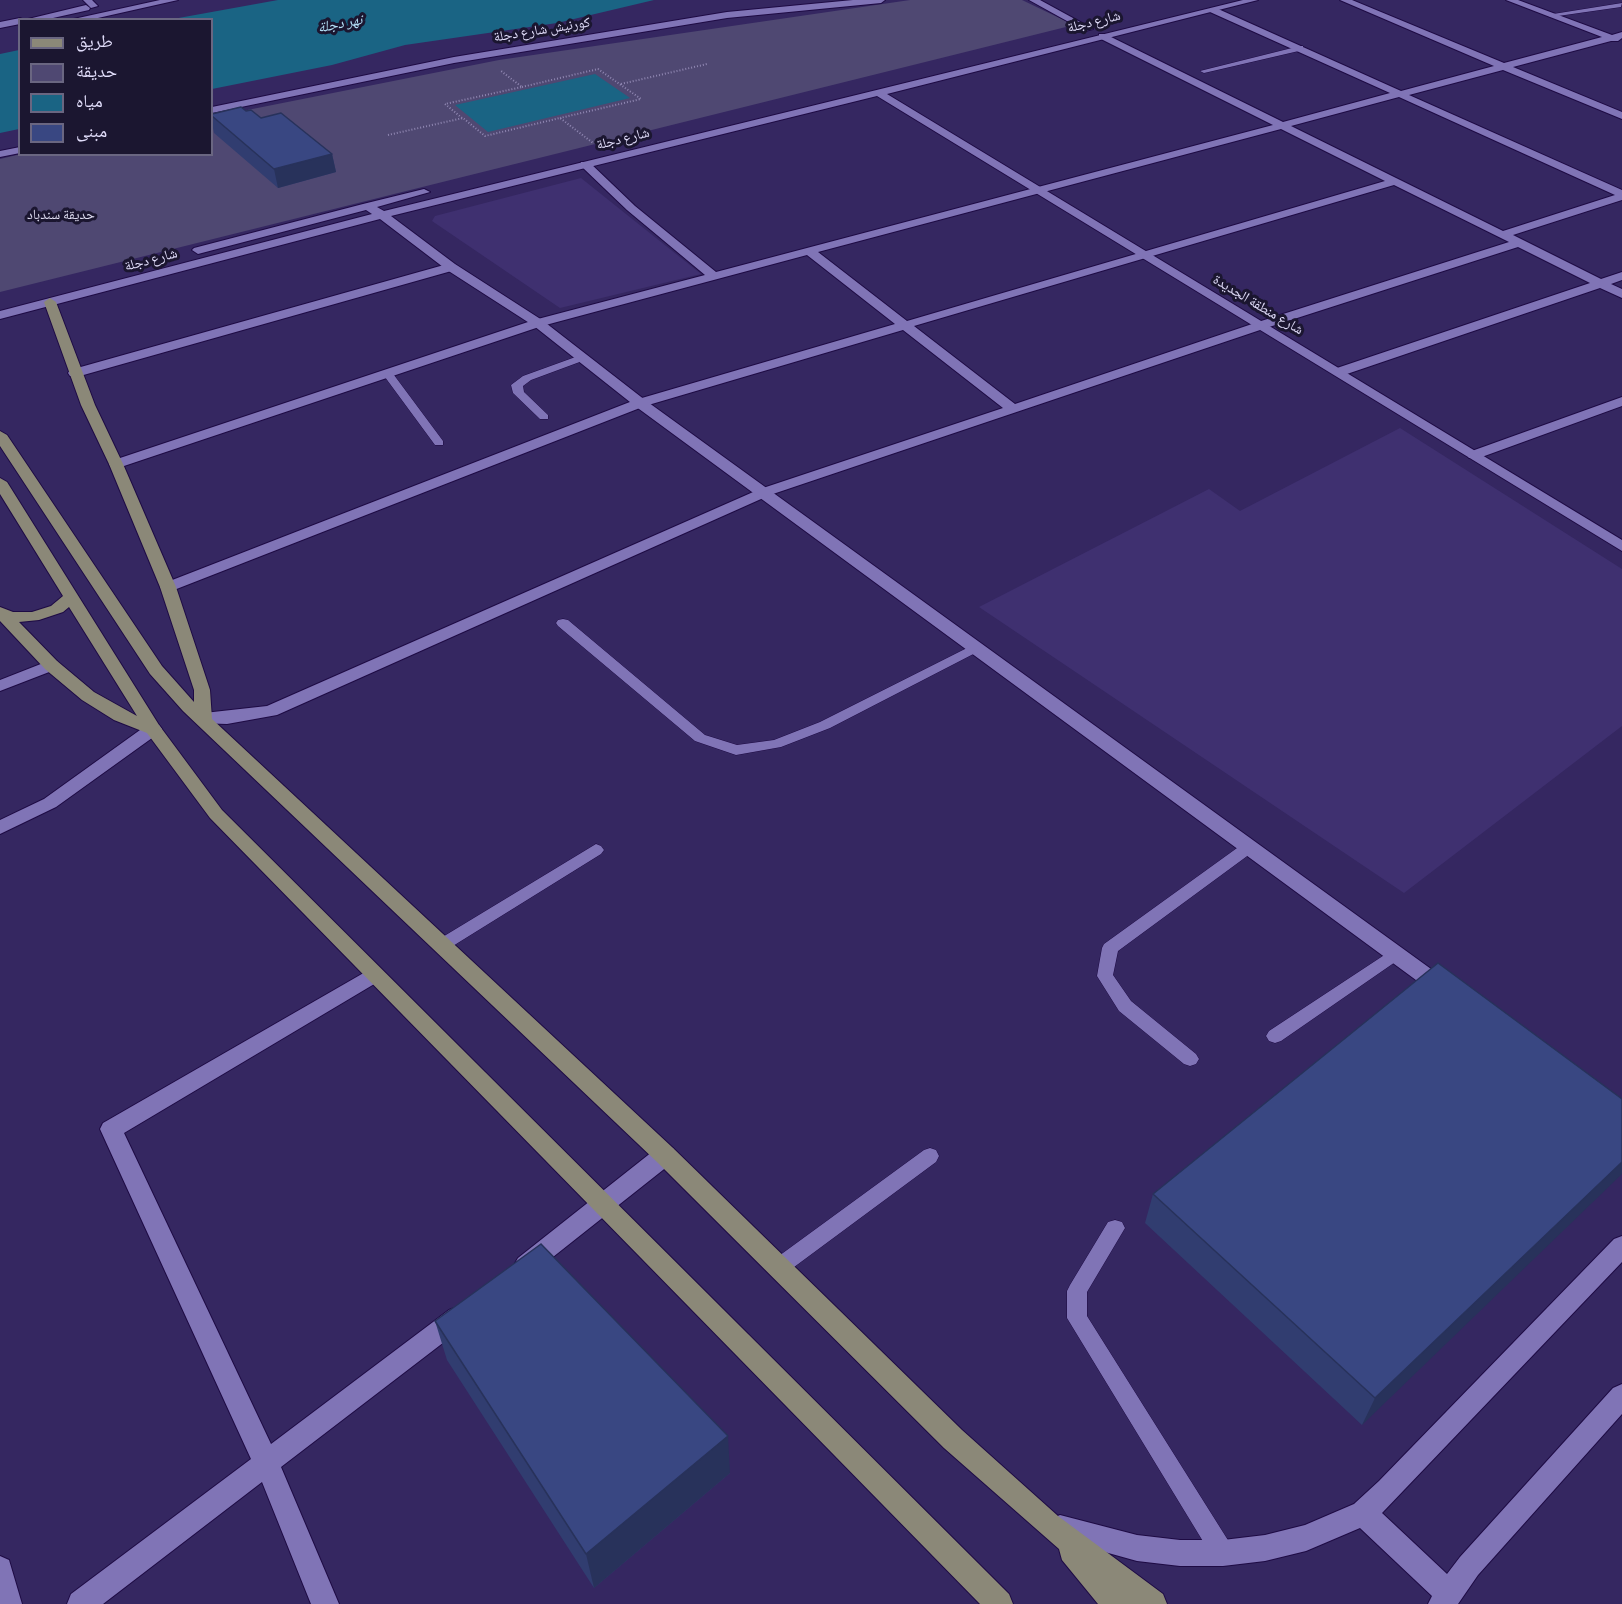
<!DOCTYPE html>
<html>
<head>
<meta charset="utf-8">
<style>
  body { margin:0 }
  #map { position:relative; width:1622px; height:1604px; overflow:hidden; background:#352761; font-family:Manrope,"Noto Naskh Arabic",sans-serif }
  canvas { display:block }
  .legend { position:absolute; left:18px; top:18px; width:195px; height:138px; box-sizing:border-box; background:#1b1630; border:2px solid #6a6681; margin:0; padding:8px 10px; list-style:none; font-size:18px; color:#e1ddfa }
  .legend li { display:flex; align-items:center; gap:12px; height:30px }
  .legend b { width:30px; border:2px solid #6a6681 }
</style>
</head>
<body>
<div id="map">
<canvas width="1622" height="1604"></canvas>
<ul class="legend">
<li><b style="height:8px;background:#8b8878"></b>طريق</li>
<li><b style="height:16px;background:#4f4872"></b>حديقة</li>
<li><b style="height:16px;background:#1a6484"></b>مياه</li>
<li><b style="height:16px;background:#394782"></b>مبنى</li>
</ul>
</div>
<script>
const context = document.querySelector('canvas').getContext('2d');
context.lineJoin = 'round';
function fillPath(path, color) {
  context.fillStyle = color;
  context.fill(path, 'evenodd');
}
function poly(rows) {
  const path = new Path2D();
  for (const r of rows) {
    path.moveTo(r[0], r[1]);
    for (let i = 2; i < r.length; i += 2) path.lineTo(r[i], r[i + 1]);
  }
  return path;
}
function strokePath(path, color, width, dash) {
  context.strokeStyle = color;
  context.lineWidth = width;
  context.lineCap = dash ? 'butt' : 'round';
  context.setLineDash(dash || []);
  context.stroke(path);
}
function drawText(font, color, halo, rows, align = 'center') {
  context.font = font + ' Manrope,"Noto Naskh Arabic",sans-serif';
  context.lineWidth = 6;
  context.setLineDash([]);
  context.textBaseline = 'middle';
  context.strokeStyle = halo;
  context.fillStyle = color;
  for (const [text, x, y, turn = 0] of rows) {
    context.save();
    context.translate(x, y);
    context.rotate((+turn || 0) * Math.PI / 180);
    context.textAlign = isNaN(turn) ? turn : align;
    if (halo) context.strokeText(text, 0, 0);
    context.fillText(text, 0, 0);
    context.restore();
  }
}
fillPath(poly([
  [581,178,701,274,560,308,432,221,435,216],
  [1400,428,1622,569,1622,726,1404,893,979,607,1209,489,1240,511]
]), '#3f3070');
fillPath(poly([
  [910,0,1022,0,1074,25,0,292,0,159,21,154,212,154,212,117,499,60]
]), '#4f4872');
fillPath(poly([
  [278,0,654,0,557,23,405,45,332,65,212,89,212,20,173,19],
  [19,50,19,129,0,133,0,54],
  [595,74,630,98,488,132,455,105]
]), '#1a6484');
const lane = poly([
  [1622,3,1621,7,1551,17,1547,15,1622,3],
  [1300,46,1303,46,1303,50,1204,73,1200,71,1300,46],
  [581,355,585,356,585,360,531,380,523,386,524,392,548,415,548,419,540,419,513,393,511,385,523,376,581,355],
  [387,370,391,371,443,441,443,445,435,445,382,373,387,370],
  [563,619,568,620,705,735,737,745,774,740,820,722,973,645,978,644,985,648,830,728,781,747,736,755,695,741,558,626,556,623,558,620,563,619],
  [1249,841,1254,843,1257,847,1254,851,1118,951,1113,975,1131,1001,1196,1054,1199,1059,1196,1064,1190,1066,1184,1064,1119,1011,1097,976,1102,948,1104,944,1244,843,1249,841],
  [596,844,601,846,604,850,601,854,448,949,442,951,436,949,434,945,436,941,596,844],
  [1395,948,1401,950,1403,954,1401,958,1281,1041,1275,1043,1269,1041,1266,1036,1269,1031,1395,948],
  [930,1148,936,1150,939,1156,936,1162,786,1273,779,1276,772,1273,769,1267,772,1261,924,1150,930,1148],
  [1115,1220,1122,1222,1125,1228,1087,1292,1087,1316,1231,1545,1234,1553,1231,1561,1223,1564,1215,1561,1067,1318,1067,1291,1070,1285,1108,1222,1115,1220]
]);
const street = poly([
  [83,0,92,0,98,6,91,8,83,0],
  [853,0,885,0,881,3,727,18,454,63,212,113,212,107,454,57,727,12,853,0],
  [1029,0,1040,0,1093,29,1085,31,1029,0],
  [1340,0,1352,0,1504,63,1602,37,1506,0,1518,0,1612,35,1622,32,1622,38,1618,41,1611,41,1513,67,1622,112,1622,119,1503,70,1409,95,1622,190,1622,200,1513,235,1601,279,1622,272,1622,280,1611,284,1622,289,1622,298,1600,288,1344,375,1339,376,1332,372,1334,369,1590,283,1518,247,1266,328,770,495,277,715,227,724,198,723,195,719,198,715,204,713,267,706,760,489,1003,408,903,330,645,406,174,590,162,590,160,587,162,584,635,400,895,324,807,255,542,326,121,467,111,467,109,464,111,461,534,320,705,275,627,210,581,166,581,162,589,162,635,206,716,272,1273,125,1099,38,1099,34,1105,34,1283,122,1390,93,1210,12,1210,8,1216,8,1401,91,1494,66,1340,0],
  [1399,97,1615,195,1503,231,1291,126,1399,97],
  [1281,129,1385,181,907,321,818,252,1281,129],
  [1394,185,1509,242,1258,322,1015,404,914,326,1394,185],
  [20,147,20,153,0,157,0,151,20,147],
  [451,263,457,267,455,270,80,376,70,376,68,373,70,370,451,263],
  [1622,397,1622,406,1479,458,1469,458,1467,455,1469,452,1622,397],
  [51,660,57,661,59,665,57,669,0,691,0,680,51,660],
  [153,723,159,725,162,729,159,733,56,807,0,834,0,820,44,799,147,725,153,723],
  [374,967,381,970,384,975,381,980,124,1133,271,1444,449,1310,457,1307,465,1310,469,1318,465,1326,281,1467,339,1604,311,1604,262,1482,103,1604,67,1604,71,1594,251,1459,100,1129,103,1123,374,967],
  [665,1146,673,1148,676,1155,673,1162,534,1272,526,1275,518,1272,514,1265,518,1258,657,1148,665,1146],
  [0,1556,9,1560,22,1604,0,1604,0,1556]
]);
const secondary = poly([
  [160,0,178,0,89,20,69,20,160,0],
  [1243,0,1258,0,887,94,1622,540,1622,551,877,96,391,216,455,264,542,320,645,400,1449,982,1452,988,1449,994,1442,996,1435,994,635,406,534,326,447,270,380,219,0,319,0,311,372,214,366,210,198,254,192,250,194,248,363,204,424,189,430,192,377,207,384,211,1243,0],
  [86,5,90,8,89,10,44,20,24,20,86,5],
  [20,18,24,20,20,20,20,24,0,28,0,22,20,18],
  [1622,1236,1622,1262,1382,1513,1447,1574,1460,1557,1613,1388,1622,1384,1622,1414,1478,1575,1458,1604,1428,1604,1432,1596,1360,1528,1306,1551,1265,1561,1223,1566,1180,1566,1137,1561,1051,1537,1047,1528,1051,1519,1060,1515,1137,1535,1180,1540,1223,1540,1265,1535,1305,1525,1354,1504,1379,1481,1614,1239,1622,1236]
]);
const primary = poly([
  [50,298,56,302,95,405,123,464,176,587,210,690,212,719,673,1148,962,1430,1058,1516,1163,1594,1167,1604,1098,1604,1062,1560,1059,1549,944,1448,657,1162,183,711,150,674,0,446,0,431,7,435,162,666,194,702,194,690,160,587,109,464,81,405,44,302,50,298],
  [0,478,7,482,159,725,222,810,1009,1594,1013,1604,980,1604,210,818,147,733,114,720,82,700,45,669,0,621,0,607,13,612,32,612,51,606,63,596,0,494,0,478],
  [69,607,137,716,94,692,57,661,19,622,39,620,63,612,69,607]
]);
strokePath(lane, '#1e0b44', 1);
strokePath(street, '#1e0b44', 2);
strokePath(secondary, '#1e0b44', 2);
strokePath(primary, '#1e0b44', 2);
strokePath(poly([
  [621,84,707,64],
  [522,87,598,69,641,99,560,118],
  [462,118,445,104,522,87,501,71],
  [388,135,463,118,485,136,560,118,593,143]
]), '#9087b2', 2, [1, 2]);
fillPath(lane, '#8074b6');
fillPath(street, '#8074b6');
fillPath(secondary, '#8074b6');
fillPath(primary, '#8b8878');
fillPath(poly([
  [246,111,332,154,336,172,278,188,214,133,212,123,212,114],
  [1622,1099,1362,1425,1145,1223,1153,1194],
  [435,1321,730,1473,594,1588,447,1360]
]), '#313d70');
fillPath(poly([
  [332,154,336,172,278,188,274,169],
  [1622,1162,1622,1174,1362,1425,1375,1398],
  [728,1436,730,1473,594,1588,586,1554]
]), '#28325b');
const building = poly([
  [241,107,246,111,251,110,261,118,281,113,332,154,274,169,212,116,212,114,241,107],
  [1438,963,1622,1099,1622,1162,1375,1398,1153,1194,1438,963],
  [541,1244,728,1436,586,1554,435,1321,541,1244]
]);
fillPath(building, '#394782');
strokePath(building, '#28325b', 1.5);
drawText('14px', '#e1ddfa', '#1b1630', [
  ["شارع دجلة",1094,22,-14],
  ["كورنيش شارع دجلة",542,30,-9],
  ["شارع دجلة",623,139,-14],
  ["شارع دجلة",151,260,-15],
  ["شارع منطقة الجديدة",1258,305,31]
]);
drawText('14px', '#dedcf0', '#1b1630', [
  ["حديقة سندباد",61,215]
]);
drawText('italic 15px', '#b3def5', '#1b1630', [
  ["نهر دجلة",340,24,-11]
]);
</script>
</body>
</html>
